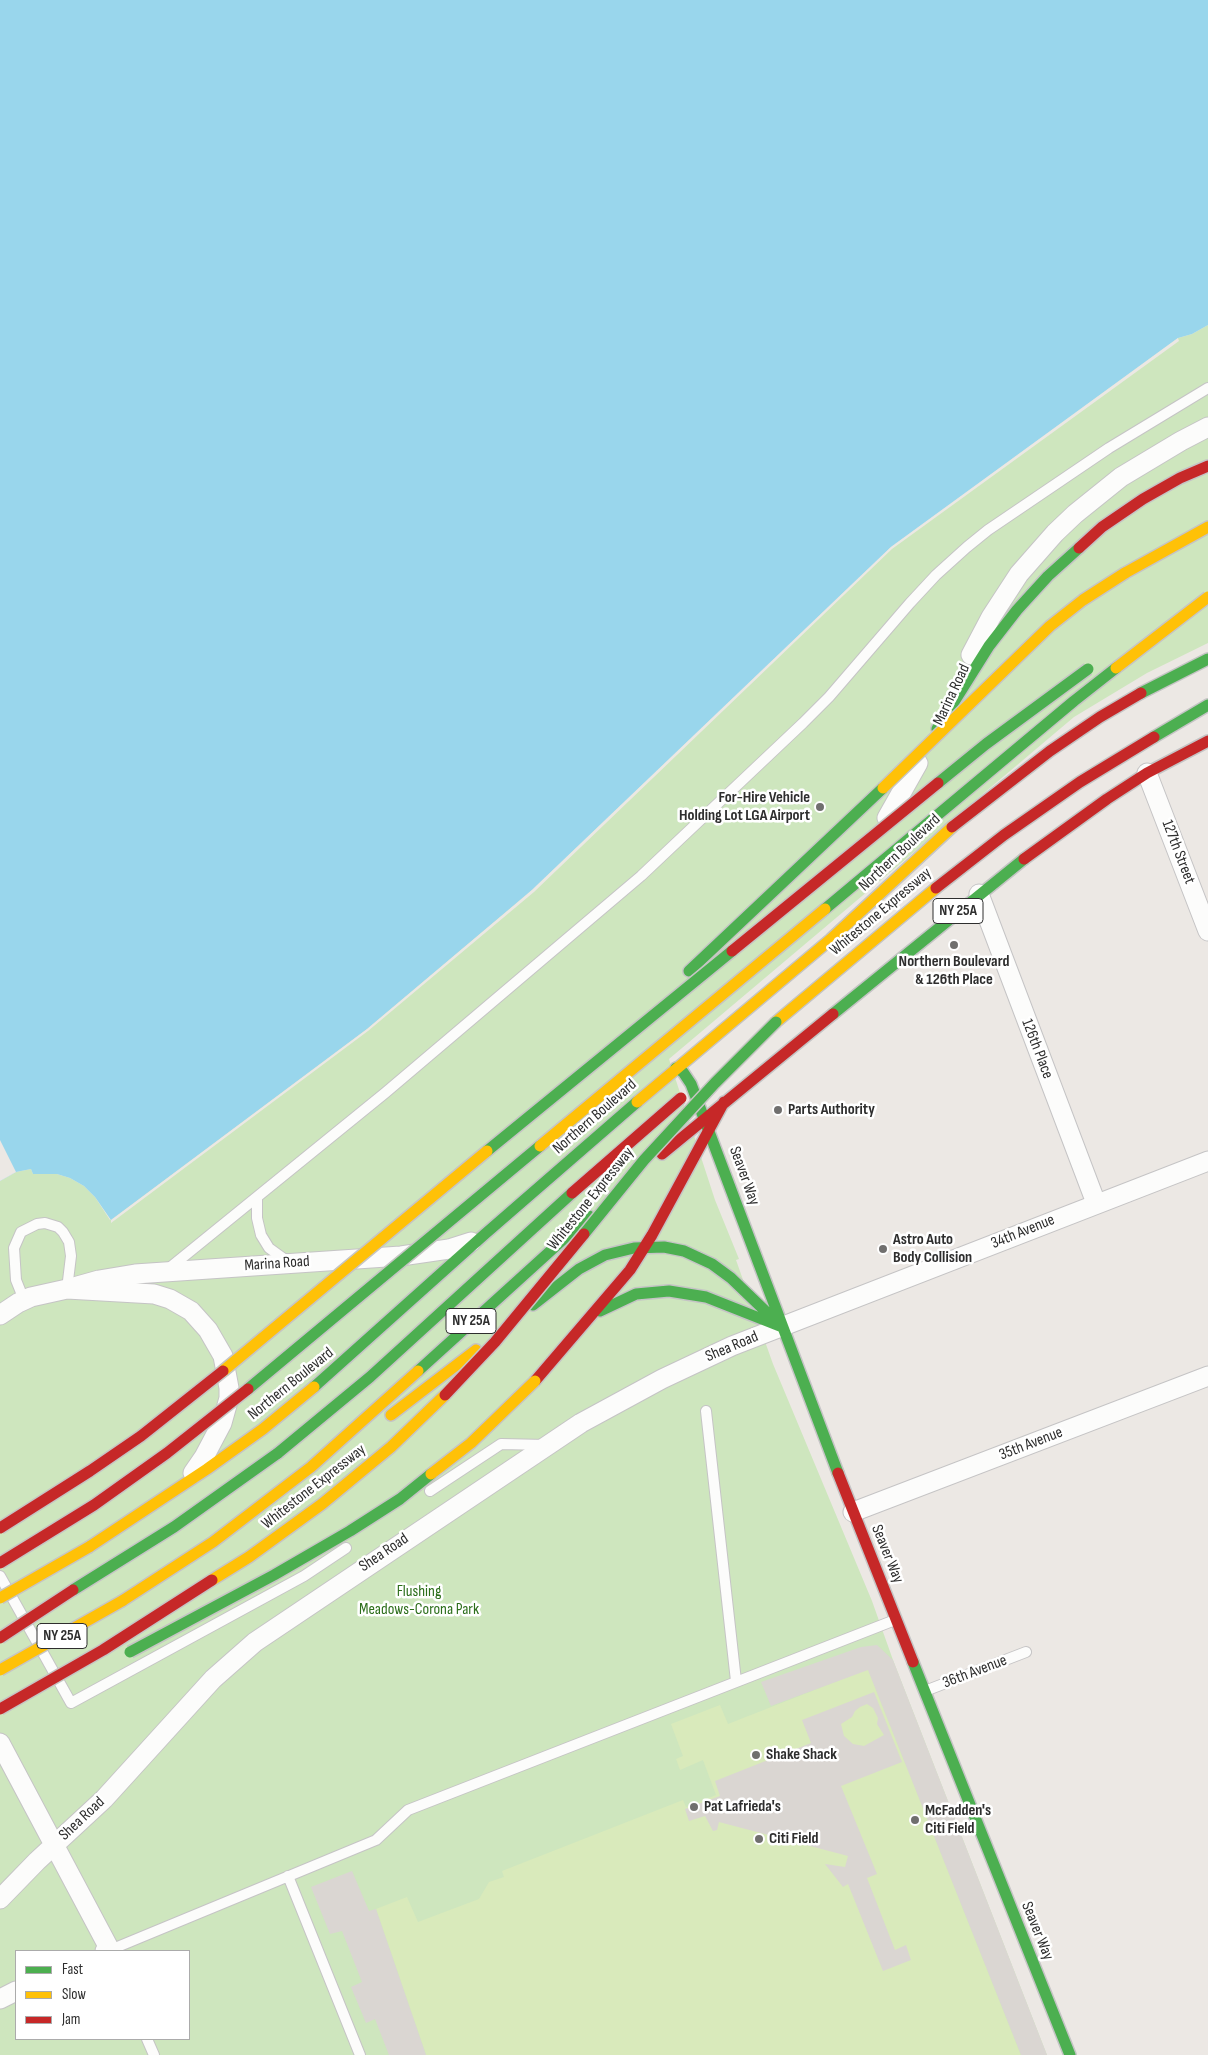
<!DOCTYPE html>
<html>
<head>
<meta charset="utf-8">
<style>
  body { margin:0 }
  #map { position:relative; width:1208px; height:2055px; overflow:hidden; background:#ece8e4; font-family:"Sofia Sans Condensed",sans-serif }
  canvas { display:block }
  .legend { position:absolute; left:15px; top:1950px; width:175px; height:90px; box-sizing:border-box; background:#fff; border:1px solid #ababab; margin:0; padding:6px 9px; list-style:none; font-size:15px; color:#2e2e2e }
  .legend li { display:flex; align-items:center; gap:10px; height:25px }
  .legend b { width:25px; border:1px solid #ababab }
</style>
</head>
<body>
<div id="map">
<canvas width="1208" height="2055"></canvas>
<ul class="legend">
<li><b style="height:6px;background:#4caf50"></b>Fast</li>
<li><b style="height:6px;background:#ffc107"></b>Slow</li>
<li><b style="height:6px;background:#c62828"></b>Jam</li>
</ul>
</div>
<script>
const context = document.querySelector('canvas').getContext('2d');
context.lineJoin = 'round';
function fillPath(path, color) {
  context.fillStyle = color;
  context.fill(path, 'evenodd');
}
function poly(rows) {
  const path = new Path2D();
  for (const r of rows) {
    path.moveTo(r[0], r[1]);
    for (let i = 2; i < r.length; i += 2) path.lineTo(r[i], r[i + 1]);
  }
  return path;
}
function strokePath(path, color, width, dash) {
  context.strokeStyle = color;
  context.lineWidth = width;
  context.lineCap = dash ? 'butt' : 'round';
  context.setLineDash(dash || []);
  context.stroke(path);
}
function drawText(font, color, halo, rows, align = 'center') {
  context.font = font + ' "Sofia Sans Condensed",sans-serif';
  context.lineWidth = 5;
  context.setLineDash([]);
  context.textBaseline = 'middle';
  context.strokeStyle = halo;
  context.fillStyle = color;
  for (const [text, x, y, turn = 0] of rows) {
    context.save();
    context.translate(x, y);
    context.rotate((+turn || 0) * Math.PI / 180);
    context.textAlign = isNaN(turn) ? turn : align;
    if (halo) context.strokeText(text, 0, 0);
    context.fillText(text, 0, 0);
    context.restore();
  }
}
fillPath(poly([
  [1208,325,1208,643,1147,673,1074,717,669,1059,715,1200,739,1259,736,1260,773,1364,872,1601,893,1660,1047,2055,0,2055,0,1181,16,1172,31,1169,33,1174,57,1174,70,1178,84,1186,95,1197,110,1220,532,890,891,547,1178,338,1192,334],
  [16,1951,189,1951,189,2039,16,2039]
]), '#cee6be');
fillPath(poly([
  [868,1669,1021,2055,426,2055,376,1909,407,1897,418,1922,479,1899,489,1882,504,1877,502,1871,683,1800,686,1807,716,1795,703,1760,680,1770,676,1759,683,1756,671,1724,720,1705,728,1724]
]), '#d9eabb');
fillPath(poly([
  [877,1645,893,1660,1047,2055,1021,2055,868,1670,771,1706,761,1682,861,1647],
  [874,1692,902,1762,841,1786,877,1874,867,1878,895,1950,906,1945,911,1960,883,1971,848,1884,843,1887,825,1864,845,1867,848,1856,719,1822,717,1830,713,1831,705,1816,689,1821,685,1809,720,1796,715,1781,811,1743,802,1720],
  [867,1704,873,1708,878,1718,877,1724,884,1735,864,1746,853,1744,844,1736,841,1724,852,1717,855,1711,860,1707],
  [352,1871,369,1911,376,1909,426,2055,389,2055,375,2019,366,2023,351,1987,362,1982,342,1931,330,1934,311,1887]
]), '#dad6d2');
fillPath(poly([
  [0,0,1208,0,1208,325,1192,334,1178,338,891,547,532,890,367,1029,111,1220,95,1197,84,1186,70,1178,57,1174,33,1174,31,1169,16,1172,0,1181]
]), '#99d6ec');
fillPath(poly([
  [1178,338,1179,341,892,549,534,892,368,1031,111,1223,111,1220,367,1029,532,890,891,547],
  [0,1140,16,1172,0,1181]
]), '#ece8e4');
const lane = poly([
  [257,1197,257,1218,261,1235,269,1248,287,1261],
  [167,1270,385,1093,641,876,803,723,829,697,910,603,936,575,967,547,988,530,1109,448,1208,388],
  [24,1300,16,1280,14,1248,21,1232,37,1224,45,1223,58,1227,63,1232,69,1242,71,1256,67,1289],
  [706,1411,736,1681],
  [430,1491,501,1444,546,1445],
  [0,1576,71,1703,304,1576,346,1548],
  [925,1691,1026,1652],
  [288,1876,360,2055],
  [111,1951,110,1950,376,1840,408,1810,895,1620],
  [147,2039,154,2055]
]);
const street = poly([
  [971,655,991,617,1019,574,1055,533,1075,514,1121,477,1181,441,1208,427],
  [1147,773,1208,931],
  [887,818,918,763],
  [979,894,1096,1203],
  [67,1289,99,1280,135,1274,401,1256,449,1249,471,1242],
  [0,1315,18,1303,31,1297,67,1289,154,1294,170,1299,191,1311,208,1330,223,1356,229,1388,229,1398,222,1423,204,1457,193,1473],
  [853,1512,1208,1376],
  [0,1743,110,1950,105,1951],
  [0,1899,37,1861,104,1799,213,1679,255,1642,581,1423,662,1379,732,1346,1208,1161],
  [0,1999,16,1991]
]);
const fast = poly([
  [1141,693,1208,659],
  [937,729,989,646,1017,610,1048,576,1079,548],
  [1154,737,1208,705],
  [689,971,883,788],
  [833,1014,1024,859],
  [676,1068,683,1072,691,1084,838,1473],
  [533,1305,579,1269,605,1255,634,1248,664,1247,684,1251,712,1264,731,1278,782,1327],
  [600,1311,636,1294,669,1291,706,1297,782,1327],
  [418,1371,589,1216],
  [314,1387,485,1234,637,1102],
  [73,1590,174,1527,278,1453],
  [913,1662,1070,2055]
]);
const slow = poly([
  [1125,573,1208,527],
  [776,1022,936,888],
  [637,1102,831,939,952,827],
  [391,1415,476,1350],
  [89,1547,207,1469,263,1429,314,1387],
  [122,1601,213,1542,311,1467,418,1371]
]);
const jam = poly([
  [1079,548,1102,527,1143,499,1180,478,1208,466],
  [952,827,1050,751,1100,717,1141,693],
  [1024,859,1107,799,1147,773,1208,741],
  [936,888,1004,835,1080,782,1154,737],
  [662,1154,833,1014],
  [535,1381,630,1270,652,1235,724,1102],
  [838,1473,913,1662]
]);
strokePath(lane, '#c5c4c5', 12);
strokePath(street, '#c5c4c5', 21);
strokePath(fast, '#c5c4c5', 14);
strokePath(slow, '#c5c4c5', 14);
strokePath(jam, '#c5c4c5', 14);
strokePath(lane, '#fcfcfb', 10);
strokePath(street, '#fcfcfb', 19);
strokePath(fast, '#4caf50', 11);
strokePath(slow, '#ffc107', 11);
strokePath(jam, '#c62828', 11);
const fastBridge = poly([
  [938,783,986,744,1088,669],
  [825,909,1074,701,1116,668],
  [487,1151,732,951],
  [584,1234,644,1160,715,1083,776,1022],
  [248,1389,540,1146],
  [278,1453,370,1377,572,1193],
  [130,1652,274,1575,350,1531,400,1499,431,1474]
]);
const slowBridge = poly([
  [1116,668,1208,597],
  [883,788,1050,626,1083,600,1125,573],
  [540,1146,825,909],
  [223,1371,487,1151],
  [431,1474,471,1443,535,1381],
  [212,1580,249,1557,322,1504,391,1447,445,1395],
  [0,1598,89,1547],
  [0,1670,122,1601]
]);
const jamBridge = poly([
  [732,951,938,783],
  [572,1193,681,1098],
  [445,1395,495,1342,584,1234],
  [0,1528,90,1471,141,1436,223,1371],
  [0,1563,94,1505,167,1453,248,1389],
  [0,1638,73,1590],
  [0,1709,103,1650,212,1580]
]);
strokePath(fastBridge, '#c6c5c4', 14, []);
strokePath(slowBridge, '#c6c5c4', 14, []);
strokePath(jamBridge, '#c6c5c4', 14, []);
strokePath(fastBridge, '#4caf50', 11);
strokePath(slowBridge, '#ffc107', 11);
strokePath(jamBridge, '#c62828', 11);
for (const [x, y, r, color] of [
  [820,807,5,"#706f6e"],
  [954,945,5,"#706f6e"],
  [778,1110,5,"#706f6e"],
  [883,1249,5,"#706f6e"],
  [756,1755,5,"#706f6e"],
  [694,1807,5,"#706f6e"],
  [915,1820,5,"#706f6e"],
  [759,1839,5,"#706f6e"]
]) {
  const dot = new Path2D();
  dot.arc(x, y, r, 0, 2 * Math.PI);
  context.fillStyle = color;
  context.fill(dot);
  strokePath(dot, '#fff', 2);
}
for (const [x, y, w] of [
  [958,911,50],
  [471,1321,50],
  [62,1636,50]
]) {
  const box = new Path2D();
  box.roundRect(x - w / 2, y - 12.5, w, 25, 4);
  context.fillStyle = '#fff';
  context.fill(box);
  strokePath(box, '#2e2e2e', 1);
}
drawText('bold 15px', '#2e2e2e', null, [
  ["NY 25A",958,911],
  ["NY 25A",471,1321],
  ["NY 25A",62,1636]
]);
drawText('16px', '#2e2e2e', '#fff', [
  ["Marina Road",952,695,-65],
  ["127th Street",1178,852,69],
  ["Northern Boulevard",900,853,-43],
  ["Whitestone Expressway",881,912,-40],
  ["126th Place",1037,1049,69],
  ["Northern Boulevard",595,1117,-41],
  ["Seaver Way",744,1176,70],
  ["Whitestone Expressway",591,1199,-51],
  ["34th Avenue",1023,1232,-22],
  ["Marina Road",277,1264,-4],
  ["Shea Road",732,1347,-23],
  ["Northern Boulevard",291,1384,-39],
  ["35th Avenue",1031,1444,-21],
  ["Whitestone Expressway",314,1487,-38],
  ["Shea Road",384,1553,-34],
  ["Seaver Way",887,1554,68],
  ["36th Avenue",975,1672,-21],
  ["Shea Road",82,1819,-43],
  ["Seaver Way",1037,1931,68]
]);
drawText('bold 16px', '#2e2e2e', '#fff', [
  ["For-Hire Vehicle",810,798,"right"],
  ["Holding Lot LGA Airport",810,816,"right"],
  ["Northern Boulevard",954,962,"center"],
  ["& 126th Place",954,980,"center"],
  ["Parts Authority",788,1110],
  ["Astro Auto",893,1240],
  ["Body Collision",893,1258],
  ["Shake Shack",766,1755],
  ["Pat Lafrieda's",704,1807],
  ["McFadden's",925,1811],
  ["Citi Field",925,1829],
  ["Citi Field",769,1839]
], 'left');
drawText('16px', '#2c6e1b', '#fff', [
  ["Flushing",419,1592],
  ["Meadows-Corona Park",419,1610]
]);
</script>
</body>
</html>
